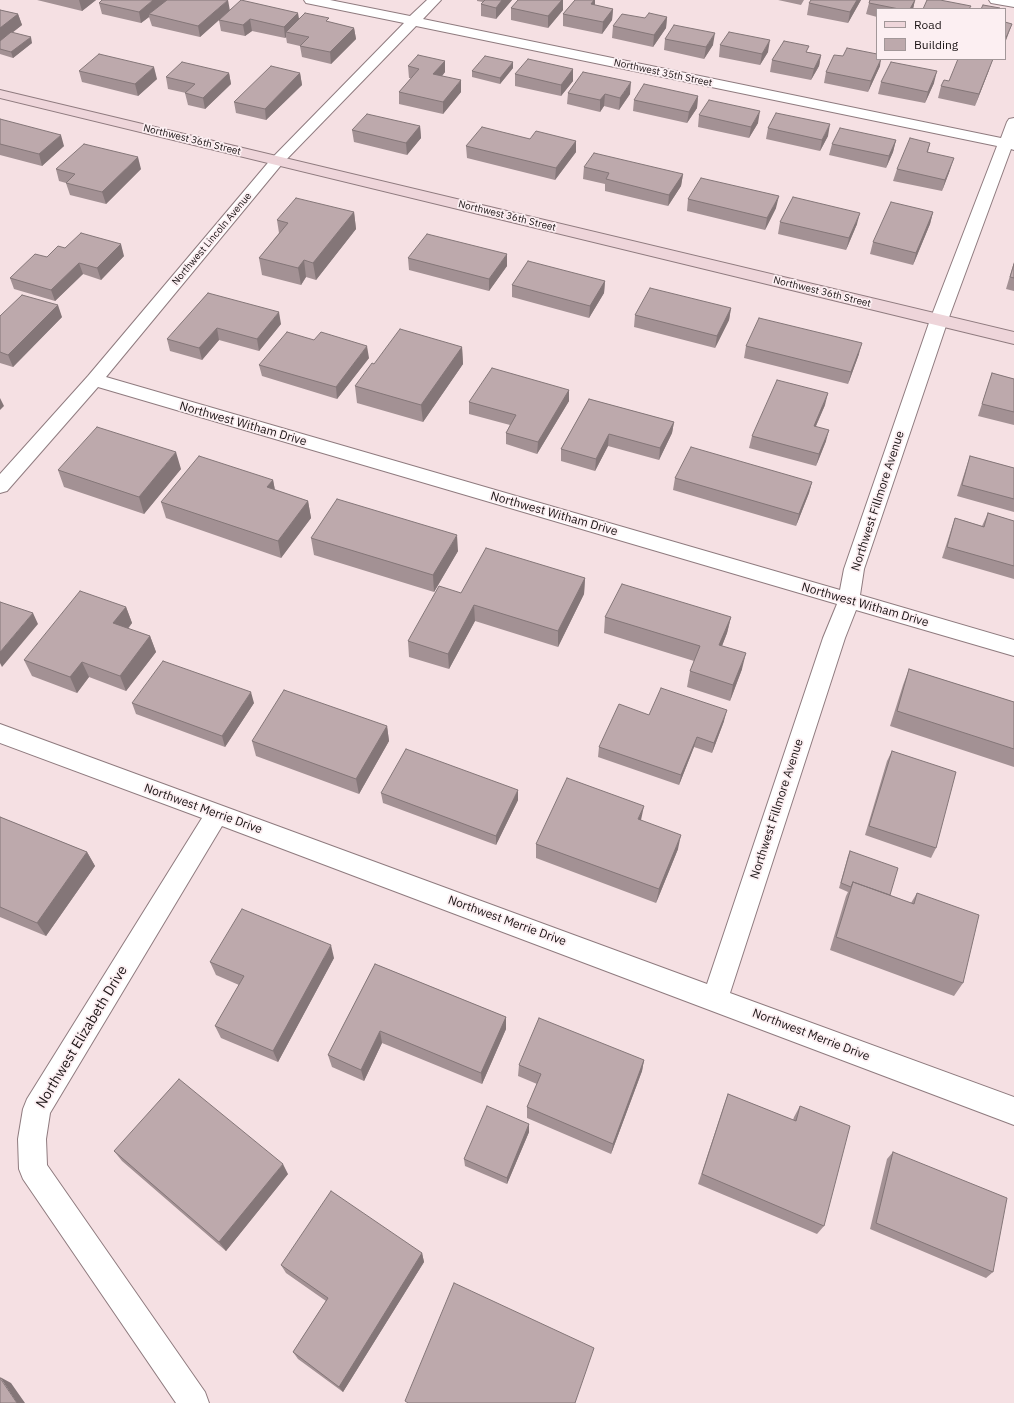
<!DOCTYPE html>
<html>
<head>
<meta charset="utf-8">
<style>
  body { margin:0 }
  #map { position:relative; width:1014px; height:1403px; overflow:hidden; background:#f5e0e3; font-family:"IBM Plex Sans",sans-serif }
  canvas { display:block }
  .legend { position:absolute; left:876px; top:8px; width:130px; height:52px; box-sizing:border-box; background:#fceff2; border:1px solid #a29799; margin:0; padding:5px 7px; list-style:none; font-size:12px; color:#1a1314 }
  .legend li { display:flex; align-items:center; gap:8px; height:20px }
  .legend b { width:20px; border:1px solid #a29799 }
</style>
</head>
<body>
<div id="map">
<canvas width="1014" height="1403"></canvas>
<ul class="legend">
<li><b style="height:5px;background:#eed5da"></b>Road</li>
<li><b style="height:11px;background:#bda9ac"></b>Building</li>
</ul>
</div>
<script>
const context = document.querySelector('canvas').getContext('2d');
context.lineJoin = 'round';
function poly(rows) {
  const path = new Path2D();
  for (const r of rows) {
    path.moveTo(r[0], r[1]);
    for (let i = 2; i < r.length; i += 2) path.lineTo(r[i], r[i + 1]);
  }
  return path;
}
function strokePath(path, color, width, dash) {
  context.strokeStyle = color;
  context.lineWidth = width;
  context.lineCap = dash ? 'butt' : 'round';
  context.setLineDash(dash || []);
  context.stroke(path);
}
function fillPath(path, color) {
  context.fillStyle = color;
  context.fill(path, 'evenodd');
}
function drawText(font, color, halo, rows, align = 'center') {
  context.font = font + ' "IBM Plex Sans",sans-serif';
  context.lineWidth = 3.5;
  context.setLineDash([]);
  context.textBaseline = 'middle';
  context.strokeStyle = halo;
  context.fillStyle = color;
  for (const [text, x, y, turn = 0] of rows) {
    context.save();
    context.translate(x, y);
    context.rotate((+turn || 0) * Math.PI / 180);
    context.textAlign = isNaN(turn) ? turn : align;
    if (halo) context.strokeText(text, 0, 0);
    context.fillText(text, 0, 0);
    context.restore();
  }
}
const street = poly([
  [304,0,330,0,410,16,427,0,441,0,423,19,1001,138,1007,122,1009,119,1014,118,1014,150,1011,149,948,320,864,569,860,595,1014,640,1014,656,856,610,845,638,730,993,1014,1097,1014,1125,222,826,50,1113,46,1139,47,1165,205,1392,209,1403,176,1403,23,1179,19,1169,18,1139,23,1109,27,1099,202,818,0,743,0,724,707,984,823,638,837,604,98,387,7,491,0,493,0,474,88,376,272,158,404,23,311,4,306,3,304,0],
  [416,26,997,146,930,320,844,569,840,590,106,377,282,164,416,26],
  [989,0,1014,0,1014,7,991,3,989,0]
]);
const secondary = poly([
  [0,90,1014,332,1014,344,0,98,0,90]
]);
strokePath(street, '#8f7b7f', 2);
strokePath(secondary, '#8f7b7f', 2);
fillPath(street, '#fff');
fillPath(secondary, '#eed5da');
fillPath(poly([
  [37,0,96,0,82,11],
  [477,0,512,0,496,19,481,16,481,4,483,2,477,1],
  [518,0,563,0,563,10,548,28,511,20,511,8],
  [575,0,595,0,595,5,613,9,612,20,602,34,563,26,563,14],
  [778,0,804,0,801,5],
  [861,0,848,23,807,15,809,3],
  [915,0,913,9,877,9,877,17,866,14,869,3],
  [99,3,230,10,299,19,329,22,354,28,356,39,331,64,302,57,300,46,287,43,286,37,285,38,252,31,245,36,221,31,219,20,200,37,152,26,149,17,141,23,102,14],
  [0,10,18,14,22,25,12,33,32,43,13,58,0,54],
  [667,17,666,28,653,47,612,38,613,26,645,18],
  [665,39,713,45,704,59,664,50],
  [720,45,768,52,760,65,719,57],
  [808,52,821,55,819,66,811,80,770,72,772,60],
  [445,61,445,72,442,76,461,92,443,114,399,104,399,92,411,78,409,78,408,66],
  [880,66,868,92,824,83,826,72],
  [513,68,500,84,472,77,472,71],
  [573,69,573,81,561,96,515,86,515,74],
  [989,70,975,106,938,98,941,86,949,81],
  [79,71,157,79,138,96,82,82],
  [229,73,231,84,205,109,188,105,185,93,186,93,168,89,166,77],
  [300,73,302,85,266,120,236,113,234,102],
  [881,82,934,83,925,103,878,94],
  [568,93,630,94,619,110,604,106,600,112,567,104],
  [698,96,697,108,687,123,633,111,634,100],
  [699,115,758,123,749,138,698,127],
  [0,119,64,146,42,166,0,155],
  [420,126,421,138,407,155,354,142,352,130],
  [768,128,828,136,820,151,766,139],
  [896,140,893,152,886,168,829,155,832,144],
  [576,141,576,152,555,180,467,158,466,146],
  [930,143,928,152,950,170,942,191,893,181,897,169],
  [584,167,683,174,681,186,668,206,605,191,605,184,583,179],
  [56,169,141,169,106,204,70,195,66,183,59,181],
  [688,199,776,208,765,230,687,211],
  [354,212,356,229,316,280,306,277,301,285,262,275,259,258,279,233,277,220],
  [933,212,930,224,913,265,870,254,873,242],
  [780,222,857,224,846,250,778,234],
  [65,248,124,256,101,280,83,274,55,301,14,289,10,278,47,257],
  [408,258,507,266,489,291,409,270],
  [1014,262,1014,291,1006,289],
  [605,281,604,293,589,318,512,297,512,285],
  [208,293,281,324,259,351,219,340,202,360,170,351,167,339],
  [731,308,729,320,715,348,634,327,635,315],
  [0,316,62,317,13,367,0,363],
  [746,346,859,354,848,384,744,358],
  [462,347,463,364,423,422,357,403,355,386,374,364],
  [369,358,337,399,262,376,259,365],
  [992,373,1014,379,1014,425,978,416,988,385],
  [569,390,569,401,537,454,506,444,506,433,510,425,469,414,469,402],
  [589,399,674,422,672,433,659,460,608,446,595,471,561,461,561,449],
  [825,405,816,426,826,441,816,466,749,448,752,436],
  [970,456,1014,468,1014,512,957,496,966,468],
  [181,469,144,514,64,487,58,470],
  [675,478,812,482,809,493,796,526,673,490],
  [273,480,275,490,308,501,311,518,281,558,166,518,161,502],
  [988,513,1014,521,1014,579,942,558,951,530,955,518,982,526],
  [311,538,458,551,434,592,314,555],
  [585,578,584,594,558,647,475,621,449,669,409,657,408,641,461,593],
  [126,607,132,623,128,629,150,636,156,652,126,691,89,677,77,693,32,676,24,660],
  [605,617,731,617,727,633,722,646,742,669,730,701,687,687,690,671,694,661,604,633],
  [909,669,1014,702,1014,767,890,726,903,685],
  [132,703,254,703,225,747,136,714],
  [649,715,724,721,712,753,694,747,679,785,598,757,599,747],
  [387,726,389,741,359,794,256,756,252,741],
  [892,751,936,848,931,858,865,835,887,761],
  [381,793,518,800,496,845,383,803],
  [0,817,87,852,95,866,46,936,0,917],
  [641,820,678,849,656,903,536,858,536,844],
  [850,851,890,895,911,903,917,893,963,983,954,996,830,950,846,896,848,892,839,888,848,856],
  [334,958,278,1062,221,1038,215,1026,239,985,216,975,210,962],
  [375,964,506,1017,506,1029,482,1084,382,1043,364,1081,332,1067,328,1055],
  [644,1060,642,1071,611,1154,527,1118,527,1107,537,1084,518,1076,519,1065],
  [728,1094,793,1120,794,1117,800,1106,824,1226,817,1234,698,1184,724,1105],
  [529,1124,529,1132,507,1184,465,1166,464,1159],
  [114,1151,288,1174,226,1251,122,1161],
  [893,1152,993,1272,986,1278,870,1229,887,1159],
  [422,1253,424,1262,343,1392,298,1359,293,1352,326,1301,286,1273,281,1265]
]), '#a39194');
fillPath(poly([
  [79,0,96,0,82,11],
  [153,0,169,0,149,14,149,17,141,23,139,12],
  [228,0,230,11,219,20,200,37,198,26],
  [502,0,512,0,496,19,496,8],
  [562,0,563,0,563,10,548,28,548,16],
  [594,0,595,0,595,9,591,4],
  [857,0,861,0,848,23,850,12],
  [915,0,913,9,910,9],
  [613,9,612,20,602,34,603,22],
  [298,13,300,24,286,32,286,37,285,38,284,27],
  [18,14,22,25,0,42,0,28],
  [667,17,666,28,653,47,654,35],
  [250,19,252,31,245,36,243,25],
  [1012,24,1008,35,1005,43,1005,40],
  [354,28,356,39,331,64,330,52],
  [715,33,713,45,704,59,706,47],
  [31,37,32,43,13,58,11,52],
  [770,40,768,52,760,65,762,54],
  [821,55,819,66,811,80,814,69],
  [881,59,880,66,868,92,871,81],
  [993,59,989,70,975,106,979,94],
  [445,61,445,72,434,86,433,74],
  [513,62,513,68,500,84,500,78],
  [154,67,157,79,138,96,135,84],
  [573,69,573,81,561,96,561,85],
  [937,71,934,83,925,103,928,92],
  [229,73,231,84,205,109,203,98],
  [300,73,302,85,266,120,265,109],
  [461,80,461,92,443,114,443,102],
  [631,82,630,94,619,110,620,98],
  [605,94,604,106,600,112,600,100],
  [698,96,697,108,687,123,689,112],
  [760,111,758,123,749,138,751,127],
  [830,124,828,136,820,151,822,140],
  [420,126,421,138,407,155,406,143],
  [61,135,64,146,42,166,39,154],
  [896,140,893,152,886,168,889,156],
  [576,141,576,152,555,180,556,168],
  [138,157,141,169,106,204,102,192],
  [954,158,950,170,942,191,945,180],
  [683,174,681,186,668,206,669,195],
  [779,196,776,208,765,230,767,218],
  [354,212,356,229,316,280,313,263],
  [933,212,930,224,913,265,916,253],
  [860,213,857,224,846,250,849,238],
  [121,244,124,256,101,280,97,268],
  [507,254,507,266,489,291,489,279],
  [304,260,306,277,301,285,298,268],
  [79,263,83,274,55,301,51,290],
  [605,281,604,293,589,318,590,306],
  [58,305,62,317,13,367,8,355],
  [731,308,729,320,715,348,717,336],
  [279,312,281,324,259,351,257,339],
  [217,328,219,340,202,360,199,348],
  [862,343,859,354,848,384,851,372],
  [367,346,369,358,337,399,336,387],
  [462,347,463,364,423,422,421,405],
  [569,390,569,401,537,454,538,442],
  [828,393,825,405,811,437,814,426],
  [0,398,4,406,0,410],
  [674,422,672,433,659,460,660,448],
  [829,430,826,441,816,466,819,454],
  [609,434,608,446,595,471,596,459],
  [176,452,181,469,144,514,139,497],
  [273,480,276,496,267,487],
  [812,482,809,493,796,526,799,514],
  [308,501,311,518,281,558,278,541],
  [457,535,458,551,434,592,433,575],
  [585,578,584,594,558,647,558,631],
  [474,605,475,621,449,669,448,654],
  [126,607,132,623,119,639,113,623],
  [33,613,38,624,2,667,0,663,0,652],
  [731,617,727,633,716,661,719,645],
  [150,636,156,652,126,691,120,676],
  [746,653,742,669,730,701,733,685],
  [82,662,89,677,77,693,70,677],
  [251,692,254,703,225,747,222,736],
  [727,710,724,721,712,753,714,743],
  [387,726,389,741,359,794,356,779],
  [697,737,694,747,679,785,681,775],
  [518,790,518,800,496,845,496,836],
  [644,806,641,820,635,834,638,819],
  [681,835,678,849,656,903,659,889],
  [87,852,95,866,46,936,37,923],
  [331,945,334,958,278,1062,273,1051],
  [506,1017,506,1029,482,1084,481,1073],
  [380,1031,382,1043,364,1081,361,1070],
  [644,1060,642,1071,611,1154,613,1144],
  [529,1124,529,1132,507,1184,507,1178],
  [283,1164,288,1174,226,1251,219,1242],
  [422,1253,424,1262,343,1392,339,1387],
  [0,1377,11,1383,25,1403,17,1403]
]), '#847678');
const building = poly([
  [102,0,153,0,139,12,99,3,102,0],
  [167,0,228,0,198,26,149,14,167,0],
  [241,0,298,13,284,27,250,19,243,25,219,20,241,0],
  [485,0,502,0,496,8,481,4,485,0],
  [518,0,562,0,548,16,511,8,518,0],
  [575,0,594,0,591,4,613,9,603,22,563,14,575,0],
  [811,0,857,0,850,12,809,3,811,0],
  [870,0,915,0,910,9,899,9,869,3,870,0],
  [927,0,940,0,971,6,969,9,923,9,927,0],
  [983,5,1000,8,1000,9,981,9,983,5],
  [0,10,18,14,0,28,0,10],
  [305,13,329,18,326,21,354,28,330,52,300,46,309,37,286,32,305,13],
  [649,13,667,17,654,35,613,26,622,14,645,18,649,13],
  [1005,22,1012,24,1005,40,1005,22],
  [674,25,715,33,706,47,665,39,674,25],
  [11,32,31,37,11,52,0,49,0,41,11,32],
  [729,32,770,40,762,54,720,45,729,32],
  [784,41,809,46,806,52,821,55,814,69,772,60,784,41],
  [847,48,877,54,877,59,881,59,871,81,826,72,834,55,843,56,847,48],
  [99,54,154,67,135,84,79,71,99,54],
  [418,55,445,61,433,74,461,80,443,102,399,92,419,69,408,66,418,55],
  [485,56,513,62,500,78,472,71,485,56],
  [528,59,573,69,561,85,515,74,528,59],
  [958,59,993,59,979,94,941,86,944,80,949,81,958,59],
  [182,62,229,73,203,98,185,93,195,84,166,77,182,62],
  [891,62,937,71,928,92,881,82,891,62],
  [271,66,300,73,265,109,234,102,271,66],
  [583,72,631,82,620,98,605,94,600,100,568,93,583,72],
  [644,84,698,96,689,112,634,100,644,84],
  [709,100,760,111,751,127,699,115,709,100],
  [776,113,830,124,822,140,768,128,776,113],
  [367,114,420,126,406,143,352,130,367,114],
  [0,119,61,135,39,154,0,144,0,119],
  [482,127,530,139,536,131,576,141,556,168,466,146,482,127],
  [840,128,896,140,889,156,832,144,840,128],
  [910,138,930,143,927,152,954,158,945,180,897,169,910,138],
  [84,144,138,157,102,192,66,183,75,174,56,169,84,144],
  [594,153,683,174,669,195,606,179,609,173,584,167,594,153],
  [701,178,779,196,767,218,688,199,701,178],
  [793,197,860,213,849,238,780,222,793,197],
  [296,198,354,212,313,263,304,260,298,268,259,258,288,223,277,220,296,198],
  [891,202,933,212,916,253,873,242,891,202],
  [81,233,121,244,97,268,79,263,51,290,10,278,35,254,47,257,58,246,65,248,81,233],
  [427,234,507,254,489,279,408,258,427,234],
  [528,261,605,281,590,306,512,285,528,261],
  [1014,264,1014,278,1010,277,1014,264],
  [650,288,731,308,717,336,635,315,650,288],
  [208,293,279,312,257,339,217,328,199,348,167,339,208,293],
  [22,295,58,305,8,355,0,352,0,316,22,295],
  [759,318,862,343,851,372,746,346,759,318],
  [400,329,462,347,421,405,355,386,372,363,374,364,400,329],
  [287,332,314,340,321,332,367,346,336,387,259,365,287,332],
  [492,368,569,390,538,442,506,433,516,415,469,402,492,368],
  [992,373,1014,379,1014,412,982,404,992,373],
  [777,380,828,393,814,426,829,430,819,454,752,436,777,380],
  [589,399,674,422,660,448,609,434,596,459,561,449,589,399],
  [97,427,176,452,139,497,58,470,97,427],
  [691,447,812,482,799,514,675,478,691,447],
  [199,456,273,480,267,487,308,501,278,541,161,502,199,456],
  [970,456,1014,468,1014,499,962,485,970,456],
  [337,499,457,535,433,575,311,538,337,499],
  [988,513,1014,521,1014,566,947,547,955,518,984,527,988,513],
  [486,548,585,578,558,631,474,605,448,654,408,641,439,586,461,593,486,548],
  [622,584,731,617,719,645,746,653,733,685,690,671,700,646,605,617,622,584],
  [80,591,126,607,113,623,150,636,120,676,82,662,70,677,24,660,80,591],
  [0,602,33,613,0,652,0,602],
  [163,661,251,692,222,736,132,703,163,661],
  [909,669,1014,702,1014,749,897,711,909,669],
  [661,688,727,710,714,743,697,737,681,775,599,747,619,704,649,715,661,688],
  [284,690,387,726,356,779,252,741,284,690],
  [406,749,518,790,496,836,381,793,406,749],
  [892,751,956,772,936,848,869,826,892,751],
  [567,778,644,806,638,819,681,835,659,889,536,844,567,778],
  [0,817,87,852,37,923,0,907,0,817],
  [850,851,898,868,890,895,853,882,851,887,841,883,850,851],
  [853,882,914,904,917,893,979,915,963,983,836,937,853,882],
  [242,909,331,945,273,1051,215,1026,244,976,210,962,242,909],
  [375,964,506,1017,481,1073,380,1031,361,1070,328,1055,375,964],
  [539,1018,644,1060,613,1144,527,1107,541,1074,519,1065,539,1018],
  [179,1079,283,1164,219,1242,114,1151,179,1079],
  [728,1094,796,1121,800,1106,850,1126,824,1226,702,1174,728,1094],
  [487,1106,529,1124,507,1178,464,1159,487,1106],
  [893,1152,1007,1198,993,1272,876,1223,893,1152],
  [331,1191,422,1253,339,1387,293,1352,328,1298,281,1265,331,1191],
  [454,1283,594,1348,575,1403,408,1403,405,1401,454,1283],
  [0,1378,17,1403,0,1403,0,1378]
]);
fillPath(building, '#bda9ac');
strokePath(building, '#847678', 1);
drawText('10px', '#1a1314', '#fceff2', [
  ["Northwest 35th Street",663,73,12],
  ["Northwest 36th Street",192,140,14],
  ["Northwest 36th Street",507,216,14],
  ["Northwest Lincoln Avenue",212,239,-50],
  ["Northwest 36th Street",822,292,14]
]);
drawText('12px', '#1a1314', '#fceff2', [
  ["Northwest Witham Drive",243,424,16],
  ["Northwest Fillmore Avenue",878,501,-72],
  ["Northwest Witham Drive",554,514,16],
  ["Northwest Witham Drive",865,605,16],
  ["Northwest Merrie Drive",203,809,20],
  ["Northwest Fillmore Avenue",777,809,-72],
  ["Northwest Merrie Drive",507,921,20],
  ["Northwest Merrie Drive",811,1035,21]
]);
drawText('14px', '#1a1314', '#fceff2', [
  ["Northwest Elizabeth Drive",82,1037,-59]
]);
</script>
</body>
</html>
